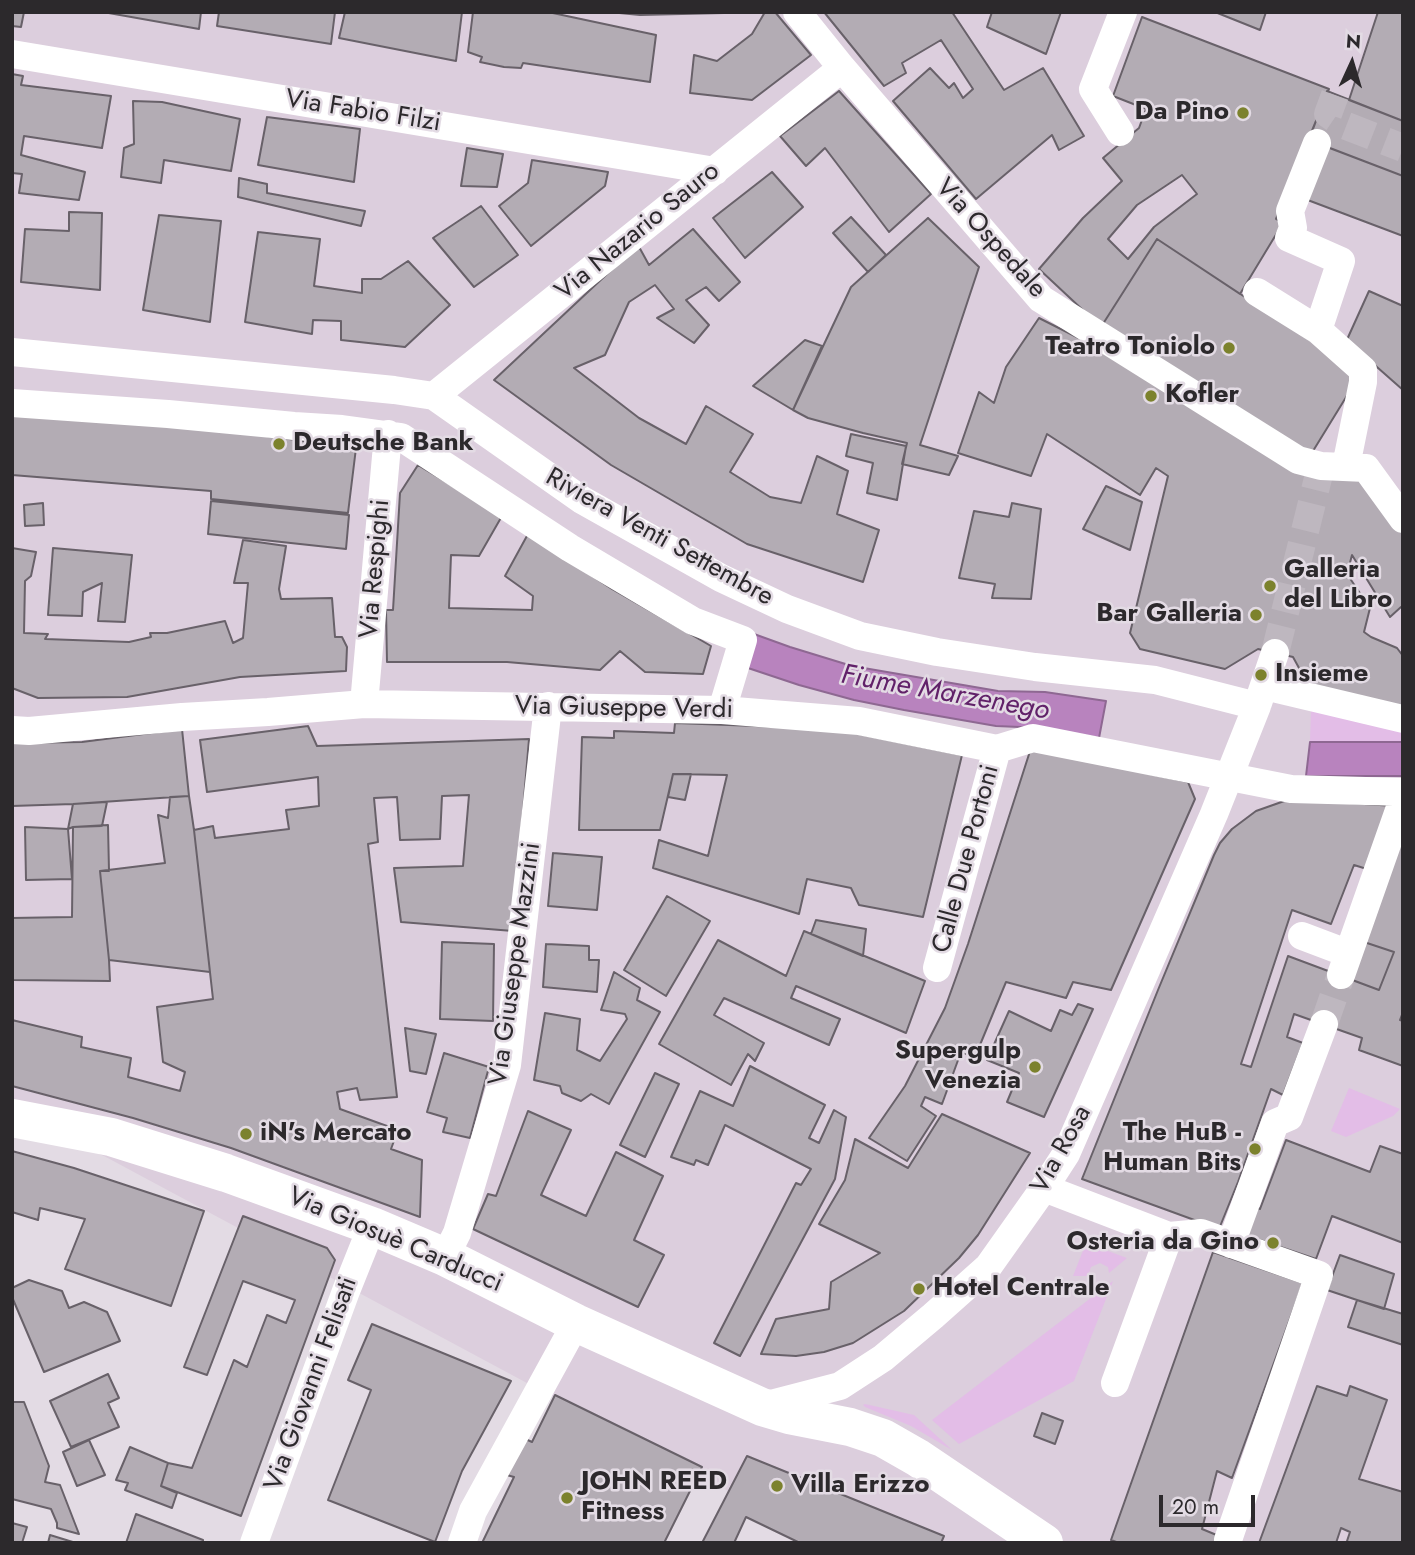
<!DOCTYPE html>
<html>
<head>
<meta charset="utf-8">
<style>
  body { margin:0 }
  #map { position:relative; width:1415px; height:1555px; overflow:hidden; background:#e3dbe4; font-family:Jost,sans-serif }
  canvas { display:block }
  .frame { position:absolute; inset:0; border:14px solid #2c292c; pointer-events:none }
  .north { position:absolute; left:1317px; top:28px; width:70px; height:70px; -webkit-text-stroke:5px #e3dbe4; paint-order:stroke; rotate:4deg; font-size:19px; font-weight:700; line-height:28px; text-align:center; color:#2c292c }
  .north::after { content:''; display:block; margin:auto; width:24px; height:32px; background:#2c292c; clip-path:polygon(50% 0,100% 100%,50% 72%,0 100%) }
  .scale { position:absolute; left:1159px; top:1495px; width:96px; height:32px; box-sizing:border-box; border:4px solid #2c292c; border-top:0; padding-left:9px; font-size:21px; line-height:24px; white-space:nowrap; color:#2c292c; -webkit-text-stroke:5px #e3dbe4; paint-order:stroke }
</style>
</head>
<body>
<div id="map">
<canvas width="1415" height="1555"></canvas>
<div class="frame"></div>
<div class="north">N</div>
<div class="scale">20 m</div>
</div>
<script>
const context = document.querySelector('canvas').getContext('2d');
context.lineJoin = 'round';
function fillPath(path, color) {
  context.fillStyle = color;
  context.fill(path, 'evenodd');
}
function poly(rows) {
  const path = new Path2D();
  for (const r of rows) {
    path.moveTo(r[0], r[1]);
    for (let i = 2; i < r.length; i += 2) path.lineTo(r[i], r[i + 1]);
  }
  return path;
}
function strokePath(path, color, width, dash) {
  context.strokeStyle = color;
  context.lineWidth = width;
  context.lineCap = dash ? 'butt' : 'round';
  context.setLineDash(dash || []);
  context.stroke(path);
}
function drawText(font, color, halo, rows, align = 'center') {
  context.font = font + ' Jost,sans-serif';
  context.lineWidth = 5;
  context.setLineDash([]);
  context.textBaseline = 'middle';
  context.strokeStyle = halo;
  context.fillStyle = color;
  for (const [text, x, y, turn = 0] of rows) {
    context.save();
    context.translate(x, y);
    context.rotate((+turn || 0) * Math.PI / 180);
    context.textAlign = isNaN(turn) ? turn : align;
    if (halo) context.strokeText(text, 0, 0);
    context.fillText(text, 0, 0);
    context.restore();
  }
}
fillPath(poly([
  [12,12,1403,12,1403,1543,825,1543,104,1156,12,1121]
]), '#dccedd');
fillPath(poly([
  [1311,708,1403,728,1403,742,1310,742],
  [1349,1088,1400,1109,1393,1116,1346,1137,1331,1131],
  [1086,1243,1127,1258,1109,1273,1108,1267,1100,1263,1091,1267,1089,1273,1090,1276,1073,1276],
  [1113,1281,1074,1381,959,1444,932,1420],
  [865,1404,914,1415,952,1450,911,1426,865,1407,863,1405]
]), '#e3bde7');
const water = poly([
  [754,634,790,647,852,666,998,691,1045,692,1106,701,1099,738,1043,728,996,726,904,710,854,700,799,685,745,667,754,634],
  [1310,742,1403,742,1403,776,1306,776,1310,742]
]);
fillPath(water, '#b883be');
strokePath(water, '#8e6892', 2);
const building = poly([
  [12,12,24,12,21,27,12,26,12,12],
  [103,12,201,12,199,29,103,12],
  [219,12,335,12,331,44,217,26,219,12],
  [345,12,462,12,456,61,339,38,345,12],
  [473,12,548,12,656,35,650,82,523,63,521,68,504,67,480,62,482,57,468,52,473,12],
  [609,12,724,12,724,13,640,15,609,12],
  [765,12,775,12,811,55,752,100,690,93,694,55,717,61,752,34,765,12],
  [824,12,952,12,1004,90,1043,68,1084,136,1059,150,1052,135,976,199,893,101,930,68,949,88,954,83,963,98,973,89,941,40,902,63,906,73,884,86,824,12],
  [992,12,1061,12,1046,54,987,27,992,12],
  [1215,12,1266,12,1260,30,1215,12],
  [1378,12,1403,12,1403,121,1349,100,1378,12],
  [1142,17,1329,89,1276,219,1283,223,1240,294,1157,239,1101,327,1039,269,1083,218,1122,181,1103,158,1139,128,1146,109,1113,96,1142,17],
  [1182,175,1197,194,1154,227,1128,259,1108,239,1137,205,1182,175],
  [12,74,23,76,21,85,111,96,102,148,24,136,21,155,85,172,79,200,19,193,22,174,12,173,12,74],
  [839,91,931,194,889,232,825,148,806,166,780,136,839,91],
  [1327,91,1403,121,1403,176,1309,140,1327,91],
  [133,101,162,102,240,119,231,171,164,160,161,183,121,177,124,148,134,144,133,101],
  [267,117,360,129,354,182,258,165,267,117],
  [1327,147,1403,176,1403,236,1305,199,1327,147],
  [467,148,503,154,497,187,461,186,467,148],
  [532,160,608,172,605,186,531,246,499,206,528,183,532,160],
  [772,172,803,207,745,258,713,218,772,172],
  [239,178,267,184,267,193,365,211,361,226,238,197,239,178],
  [481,206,518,255,474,287,433,238,481,206],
  [69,212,102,213,100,290,21,282,25,229,69,231,69,212],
  [159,215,221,221,210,322,143,310,159,215],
  [851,217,886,255,868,272,833,233,851,217],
  [928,218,979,267,920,445,958,456,949,475,902,464,907,443,863,433,808,418,793,410,851,287,928,218],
  [693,229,740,282,719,301,706,287,686,300,709,325,694,343,657,318,674,309,655,285,629,302,605,355,574,368,639,418,686,444,706,406,753,434,730,472,770,497,801,503,817,456,848,471,837,514,879,530,863,582,747,544,611,465,494,380,638,245,649,265,693,229],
  [258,232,320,239,314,286,362,293,362,279,381,279,408,261,450,305,405,347,341,340,341,321,313,320,312,334,245,322,258,232],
  [1157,239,1354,369,1356,381,1313,451,1303,453,1101,327,1157,239],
  [1369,291,1403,306,1403,390,1369,360,1345,344,1369,291],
  [1039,318,1362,481,1403,532,1403,609,1401,607,1390,617,1352,555,1347,574,1370,608,1364,632,1371,637,1397,648,1403,656,1403,711,1311,690,1293,657,1258,649,1225,669,1140,649,1130,633,1168,476,1156,468,1140,495,1047,434,1031,476,958,453,979,392,994,403,1006,367,1039,318],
  [805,340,822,346,793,410,753,386,805,340],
  [12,414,215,429,356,448,348,513,211,499,211,491,12,475,12,414],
  [851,434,906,446,897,500,867,493,873,463,846,456,851,434],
  [418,465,502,516,479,556,451,555,449,608,532,610,533,596,505,576,528,534,612,589,711,646,703,674,645,672,620,651,600,670,507,662,387,662,386,610,393,610,400,493,418,465],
  [1106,486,1142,502,1130,550,1083,529,1106,486],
  [211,501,349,515,346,549,208,534,211,501],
  [43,503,44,525,25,526,24,505,43,503],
  [1012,503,1041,509,1031,599,992,598,995,584,959,578,974,511,1009,517,1012,503],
  [243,540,286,546,279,589,281,599,332,598,335,637,342,637,347,647,346,671,240,677,127,697,38,698,12,688,12,548,36,552,31,576,25,581,24,633,48,634,45,639,129,642,151,637,150,633,167,633,225,621,233,643,243,638,248,583,234,583,243,540],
  [53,548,132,555,125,622,98,621,102,583,83,592,82,616,48,615,53,548],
  [675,723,836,729,962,755,923,917,859,905,851,888,807,879,799,914,653,868,659,840,708,856,727,775,673,774,660,830,579,830,582,737,614,738,614,731,674,733,675,723],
  [308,726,317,746,529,739,513,931,401,922,394,868,463,866,469,795,442,796,440,839,400,840,397,797,374,798,378,842,368,844,397,1097,360,1100,357,1088,337,1092,340,1109,398,1130,391,1149,422,1160,420,1217,231,1148,133,1118,12,1086,12,1020,82,1037,81,1047,131,1058,128,1077,180,1091,185,1072,163,1062,157,1007,213,999,194,830,213,826,215,838,289,829,286,810,319,806,318,777,207,792,200,740,308,726],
  [182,729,189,796,73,804,12,806,12,743,82,742,182,729],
  [1031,748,1188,782,1195,799,1111,990,1073,982,1066,998,1006,982,975,1057,961,1052,942,1104,925,1097,921,1106,936,1116,907,1161,869,1138,905,1086,945,1008,968,944,1031,748],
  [673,774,691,774,685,800,668,797,673,774],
  [189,796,194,830,210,972,109,960,100,871,165,863,158,815,168,818,170,797,189,796],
  [1290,799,1394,806,1370,870,1354,865,1331,924,1292,910,1241,1064,1251,1067,1288,956,1379,990,1394,952,1361,941,1403,822,1403,1012,1400,1020,1403,1021,1403,1066,1359,1050,1362,1038,1294,1014,1287,1037,1303,1043,1283,1095,1271,1089,1238,1182,1219,1229,1082,1179,1158,990,1214,855,1220,843,1232,829,1256,811,1290,799],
  [107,802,102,826,73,827,68,829,73,804,107,802],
  [108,825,109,871,100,871,109,960,110,981,12,980,12,918,72,917,73,827,108,825],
  [25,827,68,829,72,879,26,880,25,827],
  [553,853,602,857,597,910,548,906,553,853],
  [667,896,710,921,666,996,624,970,667,896],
  [816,920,866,929,863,956,811,934,816,920],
  [804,931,925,981,906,1033,796,986,791,998,840,1019,829,1045,724,998,714,1015,764,1043,755,1061,748,1054,731,1085,659,1044,718,940,786,976,804,931],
  [1361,941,1394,952,1379,990,1347,978,1361,941],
  [442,942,494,944,493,1021,440,1019,442,942],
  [546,944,589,946,589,960,599,960,597,992,543,987,546,944],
  [614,972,640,988,637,1000,660,1012,609,1104,591,1094,581,1101,562,1093,560,1086,534,1080,545,1013,580,1019,577,1050,600,1061,627,1019,625,1014,601,1010,614,972],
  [1078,1004,1093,1009,1044,1117,1007,1102,1019,1073,987,1060,1009,1011,1051,1031,1060,1010,1072,1015,1078,1004],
  [405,1028,436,1034,426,1074,410,1071,405,1028],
  [444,1053,489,1067,470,1138,443,1132,447,1118,427,1112,444,1053],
  [750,1066,825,1105,809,1138,819,1143,834,1110,846,1117,835,1179,740,1356,714,1343,796,1183,801,1185,811,1169,725,1125,708,1165,696,1160,694,1165,671,1157,700,1091,733,1106,750,1066],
  [655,1073,679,1084,645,1157,620,1145,655,1073],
  [528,1111,571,1130,541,1195,586,1216,616,1152,663,1176,634,1240,664,1255,638,1307,473,1229,488,1194,496,1196,528,1111],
  [942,1114,1030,1153,978,1235,959,1258,904,1311,853,1343,824,1352,796,1356,761,1354,776,1319,829,1309,831,1282,880,1253,819,1224,845,1180,855,1139,908,1168,942,1114],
  [1286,1140,1370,1172,1380,1146,1403,1154,1403,1243,1332,1216,1316,1259,1245,1235,1254,1206,1260,1209,1286,1140],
  [12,1151,74,1168,204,1211,171,1306,65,1269,85,1219,40,1208,38,1220,12,1212,12,1151],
  [243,1216,327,1248,335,1260,241,1516,161,1486,168,1463,192,1468,234,1360,247,1367,267,1315,286,1323,295,1300,243,1281,207,1375,184,1367,243,1216],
  [1213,1252,1303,1283,1232,1478,1217,1471,1202,1529,1236,1543,1119,1543,1111,1540,1213,1252],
  [1340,1255,1394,1274,1384,1309,1327,1290,1340,1255],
  [29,1280,62,1291,69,1308,84,1302,107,1312,120,1341,44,1372,12,1297,12,1288,29,1280],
  [1357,1300,1403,1314,1403,1345,1348,1327,1357,1300],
  [372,1324,511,1381,462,1471,435,1542,328,1500,371,1390,348,1380,372,1324],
  [108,1374,119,1398,108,1403,119,1427,71,1447,50,1401,108,1374],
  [1317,1386,1347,1396,1350,1386,1387,1400,1359,1479,1403,1492,1403,1543,1350,1543,1347,1541,1350,1532,1341,1528,1336,1543,1259,1543,1317,1386],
  [555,1395,702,1467,664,1543,482,1543,514,1477,503,1474,521,1437,532,1442,555,1395],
  [12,1402,24,1402,49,1466,45,1482,60,1485,79,1534,57,1528,57,1523,51,1509,12,1499,12,1402],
  [1042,1413,1063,1421,1055,1444,1034,1436,1042,1413],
  [89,1440,105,1475,77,1486,63,1452,89,1440],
  [130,1447,168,1463,161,1486,177,1493,172,1508,125,1490,128,1483,116,1480,130,1447],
  [747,1456,944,1536,941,1543,800,1543,746,1517,734,1543,702,1543,747,1456],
  [136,1514,203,1540,203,1543,126,1543,136,1514],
  [12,1523,27,1527,22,1543,12,1543,12,1523],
  [50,1535,76,1543,48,1543,50,1535]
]);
fillPath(building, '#b3acb4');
strokePath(building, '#686169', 2);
strokePath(poly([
  [1335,95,1328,114,1344,125,1403,148],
  [1275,653,1321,466],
  [1324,1024,1341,975]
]), '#beb7bf', 28, [28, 14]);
strokePath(poly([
  [797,12,842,68,1041,299,1298,460,1321,466,1366,468,1403,519],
  [12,54,715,171],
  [1120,132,1093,89,1123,12],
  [1257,292,1318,330,1341,261,1289,238,1293,228,1290,211,1317,143],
  [1318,330,1363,370,1363,382,1346,466],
  [12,352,394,390,434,396,582,500,721,578,787,609,860,636,937,652,1035,667,1155,680,1257,706,1214,814,1066,1154,1044,1188,988,1267,933,1316,883,1358,840,1386,763,1406],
  [434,396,842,68],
  [12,403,168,414,294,426,342,429,401,437,570,548,693,621,743,640,722,710],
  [1264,686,1403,719],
  [1258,703,1275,653],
  [364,704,388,434],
  [12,730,29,731,182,717,268,712,364,704,722,710,859,721,997,749,1033,738,1291,789,1403,792],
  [1302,936,1347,953],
  [937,968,997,749],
  [1341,975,1403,799],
  [1044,1188,1169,1236,1201,1233,1319,1275,1228,1540],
  [1231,1244,1275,1123,1289,1117,1324,1024],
  [445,1257,457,1233,507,1065,548,706],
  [1115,1383,1169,1236],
  [254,1543,346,1291,372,1226],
  [462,1543,473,1511,576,1323]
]), '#fff', 28);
strokePath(poly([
  [12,1118,111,1137,226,1173,372,1226,445,1257,576,1323,762,1407,789,1415,850,1427,883,1438,918,1458,1044,1543]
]), '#fff', 38);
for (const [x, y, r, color] of [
  [1243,113,7,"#7c822d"],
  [1229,348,7,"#7c822d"],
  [1151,396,7,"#7c822d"],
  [279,444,7,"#7c822d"],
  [1270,586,7,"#7c822d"],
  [1256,615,7,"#7c822d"],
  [1261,675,7,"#7c822d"],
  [1035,1067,7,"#7c822d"],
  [246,1134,7,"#7c822d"],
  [1255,1149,7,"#7c822d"],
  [1273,1243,7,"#7c822d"],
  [919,1289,7,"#7c822d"],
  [777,1486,7,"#7c822d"],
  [567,1498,7,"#7c822d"]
]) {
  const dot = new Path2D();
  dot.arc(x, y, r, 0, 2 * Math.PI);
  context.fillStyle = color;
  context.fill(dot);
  strokePath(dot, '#e3dbe4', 2.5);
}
drawText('26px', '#2c292c', '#e3dbe4', [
  ["Via Fabio Filzi",363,112,9],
  ["Via Nazario Sauro",638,232,-39],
  ["Via Ospedale",990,239,48],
  ["Riviera Venti Settembre",659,538,29],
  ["Via Respighi",376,569,-85],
  ["Via Giuseppe Verdi",624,709,1],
  ["Calle Due Portoni",967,859,-75],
  ["Via Giuseppe Mazzini",516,964,-82],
  ["Via Rosa",1062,1150,-61],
  ["Via Giosuè Carducci",395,1241,23],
  ["Via Giovanni Felisati",312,1384,-70]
]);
drawText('bold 26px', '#2c292c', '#e3dbe4', [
  ["Da Pino",1229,113,"right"],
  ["Teatro Toniolo",1215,348,"right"],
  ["Kofler",1165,396],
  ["Deutsche Bank",293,444],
  ["Galleria",1284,571],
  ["del Libro",1284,601],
  ["Bar Galleria",1242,615,"right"],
  ["Insieme",1275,675],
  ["Supergulp",1021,1052,"right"],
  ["Venezia",1021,1082,"right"],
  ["iN's Mercato",260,1134],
  ["The HuB -",1241,1134,"right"],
  ["Human Bits",1241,1164,"right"],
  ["Osteria da Gino",1259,1243,"right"],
  ["Hotel Centrale",933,1289],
  ["JOHN REED",581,1483],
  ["Fitness",581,1513],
  ["Villa Erizzo",791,1486]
], 'left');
drawText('italic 28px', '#612169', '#e3dbe4', [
  ["Fiume Marzenego",945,694,10]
]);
</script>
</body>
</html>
